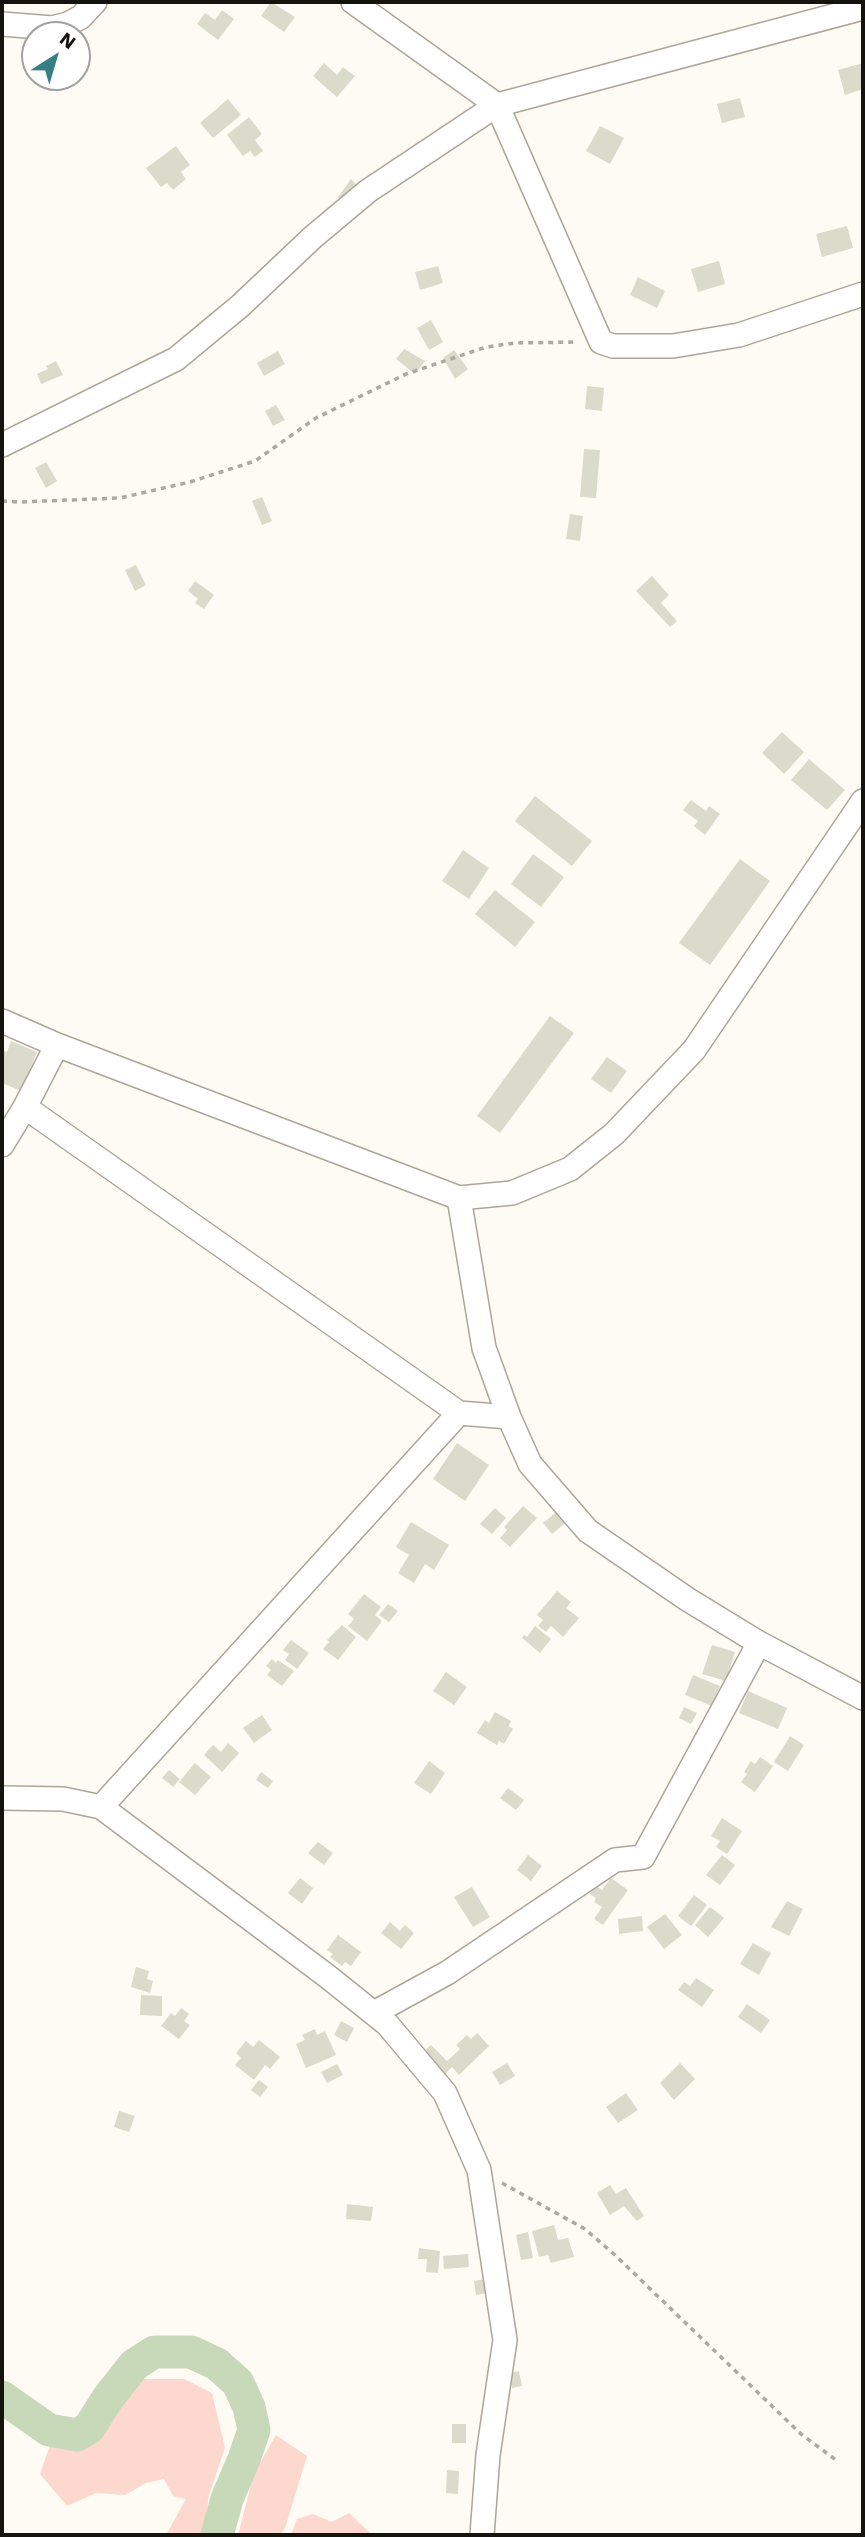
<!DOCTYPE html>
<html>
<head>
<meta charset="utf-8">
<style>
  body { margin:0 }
  #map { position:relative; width:865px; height:2537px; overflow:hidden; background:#fefbf5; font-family:"Work Sans",sans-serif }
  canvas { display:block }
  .frame { position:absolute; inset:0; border:4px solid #15130e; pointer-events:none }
  .north { position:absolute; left:21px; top:21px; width:70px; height:70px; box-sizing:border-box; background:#fff; border:2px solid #a1a19f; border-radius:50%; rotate:37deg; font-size:19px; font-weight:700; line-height:28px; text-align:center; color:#15130e }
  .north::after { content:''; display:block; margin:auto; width:24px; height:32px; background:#367f84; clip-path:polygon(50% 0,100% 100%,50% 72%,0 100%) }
</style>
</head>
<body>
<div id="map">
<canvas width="865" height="2537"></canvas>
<div class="frame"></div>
<div class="north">N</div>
</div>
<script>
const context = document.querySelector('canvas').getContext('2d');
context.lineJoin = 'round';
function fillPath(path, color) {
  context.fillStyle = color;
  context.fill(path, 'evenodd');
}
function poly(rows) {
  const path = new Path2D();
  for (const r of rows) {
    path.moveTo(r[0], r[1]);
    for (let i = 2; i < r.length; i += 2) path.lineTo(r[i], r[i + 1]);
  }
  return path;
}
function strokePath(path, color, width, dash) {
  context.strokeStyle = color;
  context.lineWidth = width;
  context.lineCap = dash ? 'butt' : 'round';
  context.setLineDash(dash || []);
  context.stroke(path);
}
fillPath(poly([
  [134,2379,184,2379,212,2393,225,2448,209,2495,203,2535,166,2535,186,2499,173,2496,164,2479,146,2483,125,2495,96,2493,67,2506,40,2474,50,2445,69,2448,100,2435],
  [276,2435,307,2456,285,2528,280,2535,238,2535,254,2473],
  [349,2513,372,2535,291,2535,297,2519,313,2514,332,2522]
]), '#fcd8ce');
strokePath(poly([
  [2,2397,49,2430,77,2435,89,2428,108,2398,134,2365,154,2352,191,2352,217,2364,238,2383,249,2407,254,2430,244,2459,227,2499,217,2535]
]), '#c7d9b8', 33);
fillPath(poly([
  [271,2,295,17,284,32,261,16],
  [222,10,234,19,218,40,197,24,205,13,215,20],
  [324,63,337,75,343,67,355,76,337,97,313,76],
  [863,63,863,89,845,95,838,70],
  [740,98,745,117,722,123,717,104],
  [228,99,241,115,213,138,200,123],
  [249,117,262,134,255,140,263,151,255,157,250,151,243,156,227,135],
  [600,126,624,138,610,164,586,151],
  [176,146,190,165,181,172,186,179,173,190,167,183,161,187,146,168],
  [351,179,362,190,347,206,338,197],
  [847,226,853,248,822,257,816,234],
  [719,261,725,284,698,292,691,269],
  [438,266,443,283,420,290,415,272],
  [638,277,665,291,657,308,630,295],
  [431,320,443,342,429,350,417,328],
  [404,349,425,361,415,374,396,359],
  [454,350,468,369,455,379,443,358],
  [278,351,285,364,264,376,257,363],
  [56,361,63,375,41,384,37,374,48,369,46,366],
  [587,386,604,388,602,411,585,409],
  [276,405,285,420,273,426,265,411],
  [584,449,600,450,596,498,580,497],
  [46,462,57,481,46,488,35,468],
  [262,497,272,521,262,525,252,501],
  [570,514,583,516,580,541,566,539],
  [136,565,146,585,135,591,125,570],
  [652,576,669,595,661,603,677,621,670,627,636,591],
  [195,581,214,595,204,609,195,603,198,599,188,591],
  [782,732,804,752,784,774,762,753],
  [809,759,845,790,827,810,791,780],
  [535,796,592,841,572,866,515,821],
  [691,800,706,811,709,806,720,814,705,835,694,826,698,821,683,810],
  [463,850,489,868,469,899,442,881],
  [533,854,564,877,541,907,511,884],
  [740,859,770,881,710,965,679,943],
  [495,890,535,922,515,947,475,914],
  [550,1016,574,1033,500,1133,477,1116],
  [11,1041,37,1052,21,1091,2,1083,2,1050,7,1052],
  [607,1057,627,1071,611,1093,591,1079],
  [457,1443,489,1465,465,1501,433,1479],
  [523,1506,537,1518,510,1547,500,1538,507,1530,504,1527],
  [495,1508,506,1518,492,1534,480,1524],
  [559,1510,568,1521,552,1534,543,1523],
  [411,1522,449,1545,434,1570,425,1564,414,1583,398,1573,409,1555,396,1547],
  [557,1591,571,1602,566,1608,579,1618,563,1637,551,1626,546,1632,538,1626,543,1620,537,1615],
  [364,1594,381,1607,375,1615,382,1621,367,1641,348,1626,354,1619,348,1614],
  [388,1604,398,1611,389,1622,379,1615],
  [342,1625,356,1637,338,1660,323,1649,329,1642,327,1640],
  [535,1626,551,1639,540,1653,522,1638,524,1635,527,1637],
  [291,1640,309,1653,297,1669,285,1660,289,1654,283,1650],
  [712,1645,735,1652,726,1681,702,1674],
  [272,1659,276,1663,278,1660,294,1671,282,1686,267,1675,271,1670,266,1666],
  [446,1672,467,1687,454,1705,433,1691],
  [693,1675,720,1686,712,1706,685,1695],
  [748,1691,787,1708,778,1729,739,1713],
  [684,1707,697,1713,691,1724,679,1718],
  [495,1712,511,1721,509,1726,513,1729,504,1744,499,1741,497,1745,477,1733,485,1720,489,1723],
  [262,1715,272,1730,254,1743,243,1728],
  [790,1736,804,1745,788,1771,774,1762],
  [228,1743,239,1753,222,1772,204,1755,213,1745,221,1752],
  [760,1757,773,1766,755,1792,741,1782,747,1774,744,1772,751,1761,755,1764],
  [429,1761,445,1773,431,1794,414,1783],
  [195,1763,211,1777,195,1795,179,1782],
  [169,1770,180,1779,173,1787,162,1778],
  [261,1772,273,1781,268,1788,256,1780],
  [508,1788,524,1800,516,1810,500,1798],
  [722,1818,742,1831,727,1854,716,1847,720,1841,711,1836],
  [318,1842,333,1853,324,1865,308,1853],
  [528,1855,542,1866,531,1881,517,1870],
  [722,1855,735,1865,720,1885,706,1875],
  [300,1878,313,1888,302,1904,288,1893],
  [611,1878,628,1890,603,1925,594,1919,602,1907,594,1902,596,1898,590,1894,595,1885,602,1890],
  [472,1887,490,1917,473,1927,454,1897],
  [694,1895,707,1905,691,1926,678,1916],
  [787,1901,803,1909,789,1936,771,1927],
  [710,1907,724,1918,708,1937,695,1925],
  [665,1914,682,1935,664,1949,647,1927],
  [642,1916,643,1931,619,1934,618,1919],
  [390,1922,400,1931,405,1925,414,1933,401,1949,381,1933],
  [338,1935,361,1952,351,1966,345,1962,342,1966,330,1957,333,1954,327,1950],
  [753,1943,771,1953,759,1975,740,1964],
  [136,1967,149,1971,147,1979,153,1981,150,1993,131,1987],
  [696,1978,714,1990,702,2007,678,1990,684,1982,690,1986],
  [141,1995,162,1996,162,2016,140,2015],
  [747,2004,770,2020,761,2033,738,2017],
  [181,2008,189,2014,184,2021,190,2025,179,2039,161,2026,171,2013,175,2016],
  [341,2021,354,2028,347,2042,334,2035],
  [315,2029,317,2035,325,2031,336,2055,306,2068,296,2044,305,2040,302,2035],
  [477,2033,489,2046,459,2075,452,2067,444,2075,422,2053,431,2045,447,2061,460,2049,456,2045,467,2035,471,2039],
  [259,2040,280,2057,270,2069,265,2065,254,2080,235,2065,241,2058,236,2053,246,2041,253,2047],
  [507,2063,515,2076,500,2085,492,2072],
  [680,2063,695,2079,674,2100,660,2083],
  [337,2064,343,2075,327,2083,321,2072],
  [259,2080,268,2087,260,2097,251,2090],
  [626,2093,638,2110,618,2123,606,2107],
  [119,2111,135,2116,129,2132,114,2127],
  [610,2185,616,2194,626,2188,644,2216,637,2221,624,2206,610,2215,597,2193],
  [347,2204,373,2207,371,2221,346,2219],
  [554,2225,558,2240,568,2238,574,2257,551,2263,548,2255,539,2257,532,2231],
  [528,2232,533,2258,521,2260,516,2235],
  [419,2248,440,2251,438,2273,426,2272,427,2259,418,2259],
  [468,2254,469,2267,444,2269,443,2256],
  [485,2279,488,2293,476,2295,474,2281],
  [519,2371,522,2386,512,2388,509,2373],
  [452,2424,466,2424,466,2443,452,2443],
  [447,2470,459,2471,458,2494,446,2493]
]), '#dadbcb');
const minor = poly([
  [353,2,497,105,601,342,613,346,673,346,739,335,863,294],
  [2,24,52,28,68,24,81,17,95,2],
  [2,445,176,359,240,306,313,237,368,191,497,105,863,8],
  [2,1021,57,1045,459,1198,512,1193,570,1169,614,1134,694,1050,863,801],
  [25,1107,459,1413,509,1417],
  [2,1145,25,1107,57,1045],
  [459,1198,484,1348,509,1417,530,1464,588,1531,687,1599,759,1643,863,1698],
  [2,1798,63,1799,101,1807,327,1976,387,2024,445,2093,479,2170,505,2340,488,2455,482,2535],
  [101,1807,459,1413],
  [374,2013,447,1973,615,1860,643,1857,759,1643]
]);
strokePath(minor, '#ada698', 26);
strokePath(poly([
  [2,501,19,502,120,498,190,482,255,461,316,418,406,374,486,347,515,343,578,342],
  [502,2183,585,2229,615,2255,801,2434,836,2460]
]), '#aca9a4', 3.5, [5, 5]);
strokePath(minor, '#fff', 23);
</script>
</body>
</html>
